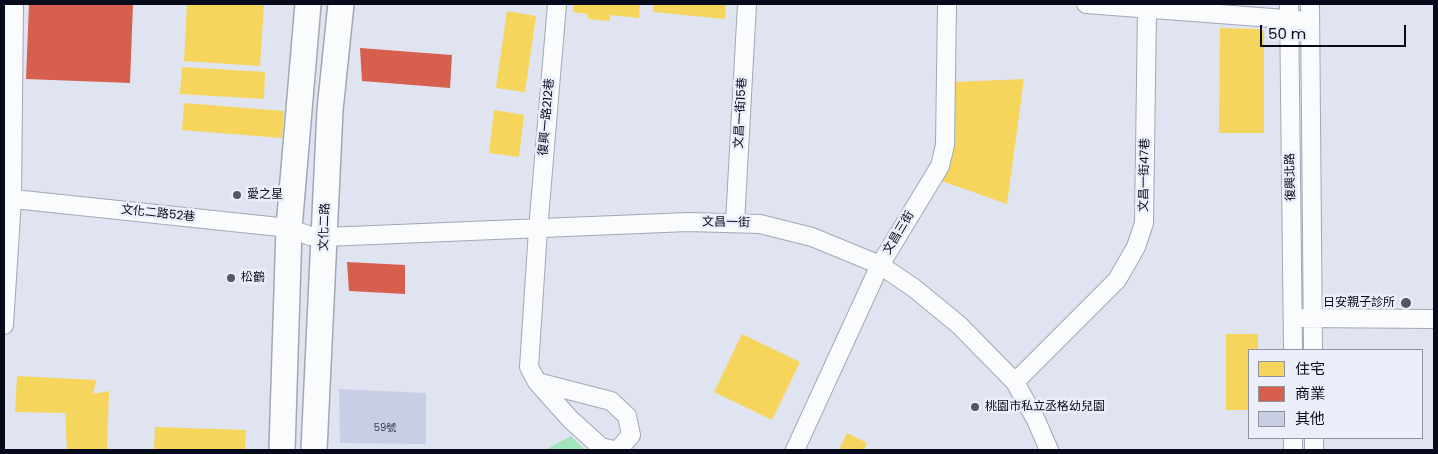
<!DOCTYPE html>
<html>
<head>
<meta charset="utf-8">
<style>
  body { margin:0 }
  #map { position:relative; width:1438px; height:454px; overflow:hidden; background:#e0e4f1; font-family:Poppins,"Noto Sans TC",sans-serif }
  canvas { display:block }
  .frame { position:absolute; inset:0; border:5px solid #060a1b; pointer-events:none }
  .legend { position:absolute; left:1248px; top:349px; width:175px; height:90px; box-sizing:border-box; background:#ebeffa; border:1px solid #8f93a1; margin:0; padding:6px 9px; list-style:none; font-size:15px; color:#060a1b }
  .legend li { display:flex; align-items:center; gap:10px; height:25px }
  .legend b { width:25px; border:1px solid #8f93a1 }
  .scale { position:absolute; left:1260px; top:25px; width:146px; height:22px; box-sizing:border-box; border:2px solid #060a1b; border-top:0; padding-left:6px; font-size:15px; line-height:18px; white-space:nowrap; color:#060a1b; -webkit-text-stroke:4px #ebeffa; paint-order:stroke }
</style>
</head>
<body>
<div id="map">
<canvas width="1438" height="454"></canvas>
<div class="frame"></div>
<ul class="legend">
<li><b style="height:14px;background:#f6d55c"></b>住宅</li>
<li><b style="height:14px;background:#d6604d"></b>商業</li>
<li><b style="height:14px;background:#c8cfe5"></b>其他</li>
</ul>
<div class="scale">50 m</div>
</div>
<script>
const context = document.querySelector('canvas').getContext('2d');
context.lineJoin = 'round';
function fillPath(path, color) {
  context.fillStyle = color;
  context.fill(path, 'evenodd');
}
function poly(rows) {
  const path = new Path2D();
  for (const r of rows) {
    path.moveTo(r[0], r[1]);
    for (let i = 2; i < r.length; i += 2) path.lineTo(r[i], r[i + 1]);
  }
  return path;
}
function strokePath(path, color, width, dash) {
  context.strokeStyle = color;
  context.lineWidth = width;
  context.lineCap = dash ? 'butt' : 'round';
  context.setLineDash(dash || []);
  context.stroke(path);
}
function drawText(font, color, halo, rows, align = 'center') {
  context.font = font + ' Poppins,"Noto Sans TC",sans-serif';
  context.lineWidth = 5;
  context.setLineDash([]);
  context.textBaseline = 'middle';
  context.strokeStyle = halo;
  context.fillStyle = color;
  for (const [text, x, y, turn = 0] of rows) {
    context.save();
    context.translate(x, y);
    context.rotate((+turn || 0) * Math.PI / 180);
    context.textAlign = isNaN(turn) ? turn : align;
    if (halo) context.strokeText(text, 0, 0);
    context.fillText(text, 0, 0);
    context.restore();
  }
}
fillPath(poly([
  [571,436,585,450,492,450,547,449]
]), '#a1e5bd');
fillPath(poly([
  [187,4,264,4,260,66,184,61],
  [574,4,640,4,639,18,610,15,610,21,588,19,588,14,573,12],
  [654,4,726,4,725,19,653,12],
  [507,11,536,16,525,92,496,88],
  [1220,28,1260,29,1264,31,1264,133,1219,133],
  [182,67,265,72,264,99,180,94],
  [1024,79,1007,204,936,179,953,82],
  [184,103,284,111,282,138,182,130],
  [494,110,524,115,519,157,489,153],
  [742,334,800,362,772,420,714,392],
  [1226,334,1258,334,1258,350,1249,350,1249,410,1226,410],
  [17,376,96,380,93,394,109,391,107,450,67,450,65,413,15,412],
  [155,427,246,430,245,450,154,450],
  [847,433,867,443,864,450,839,450]
]), '#f6d55c');
fillPath(poly([
  [29,4,133,4,130,83,26,79],
  [360,48,452,55,450,88,362,81],
  [347,262,405,265,405,294,349,291]
]), '#d6604d');
fillPath(poly([
  [339,389,426,393,426,444,340,443]
]), '#c8cfe5');
const street = poly([
  [557,4,538,230,529,367,537,382,570,419,601,447,613,450],
  [1086,4,1299,20],
  [1289,4,1293,350],
  [1310,4,1313,350],
  [4,198,289,228,310,236,325,237,688,222,760,224,812,237,880,265,914,288,959,325,1015,382,1036,420,1049,450],
  [735,223,747,4],
  [1303,318,1434,319],
  [4,325,12,199,14,4],
  [537,382,611,401,627,416,631,435,618,450],
  [1015,382,1117,280,1136,247,1144,223,1147,10],
  [1293,438,1293,450],
  [1314,438,1314,450],
  [795,450,880,265,940,166,945,145,947,4]
]);
const secondary = poly([
  [282,450,289,228,308,4],
  [314,450,330,110,341,4]
]);
strokePath(street, '#a2a7b6', 20);
strokePath(secondary, '#a2a7b6', 28);
strokePath(street, '#fafbfd', 18);
strokePath(secondary, '#fafbfd', 25);
for (const [x, y, r, color] of [
  [237,195,5,"#525666"],
  [231,278,5,"#525666"],
  [1406,303,6,"#525666"],
  [975,407,5,"#525666"]
]) {
  const dot = new Path2D();
  dot.arc(x, y, r, 0, 2 * Math.PI);
  context.fillStyle = color;
  context.fill(dot);
  strokePath(dot, '#ebeffa', 2);
}
drawText('10px', '#363b4e', null, [
  ["59號",385,428]
]);
drawText('12px', '#060a1b', '#ebeffa', [
  ["文昌一街15巷",741,113,-87],
  ["復興一路212巷",547,117,-85],
  ["文昌一街47巷",1145,175,-89],
  ["復興北路",1291,177,-91],
  ["文化二路52巷",158,214,6],
  ["文昌一街",726,223,1],
  ["文化二路",325,227,-88],
  ["文昌三街",899,233,-59]
]);
drawText('12px', '#060a1b', '#ebeffa', [
  ["愛之星",247,195],
  ["松鶴",241,278],
  ["日安親子診所",1395,303,"right"],
  ["桃園市私立丞格幼兒園",985,407]
], 'left');
</script>
</body>
</html>
